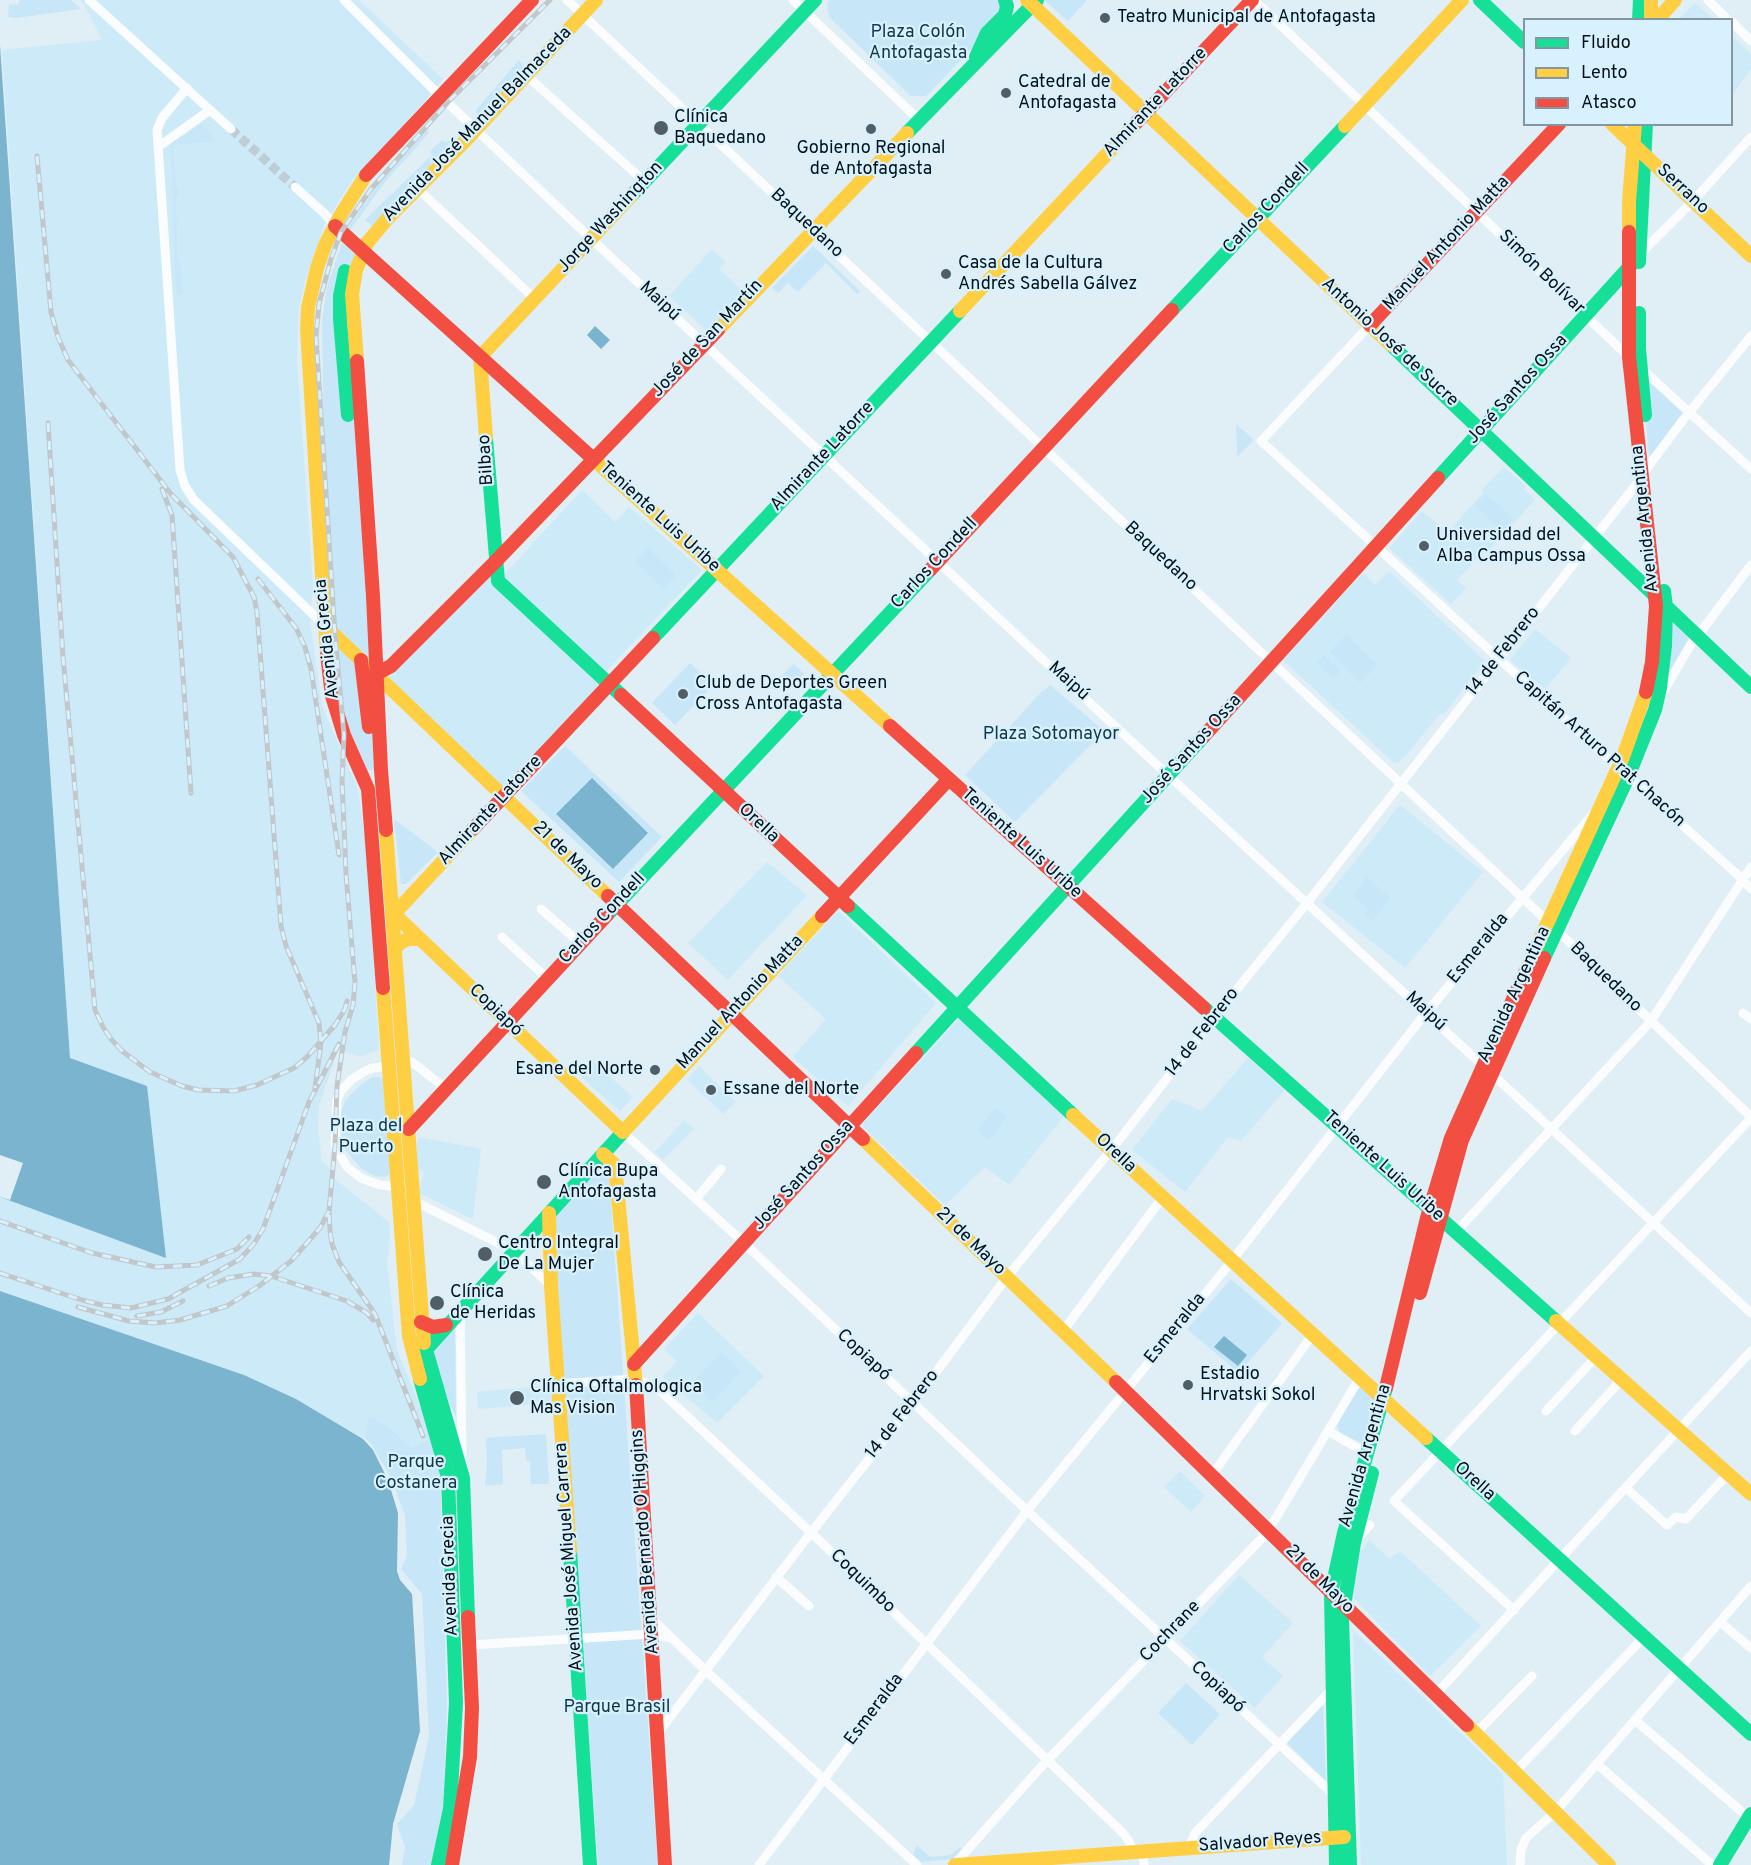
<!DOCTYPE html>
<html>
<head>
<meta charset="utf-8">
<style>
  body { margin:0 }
  #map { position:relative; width:1751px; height:1865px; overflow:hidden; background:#e0eef5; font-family:Overpass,sans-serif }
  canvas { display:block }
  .legend { position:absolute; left:1523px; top:18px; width:210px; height:108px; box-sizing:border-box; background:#d7f1fe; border:2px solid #8397a2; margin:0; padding:8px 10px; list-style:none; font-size:18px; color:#061117 }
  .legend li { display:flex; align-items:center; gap:12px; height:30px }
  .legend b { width:30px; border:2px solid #8397a2 }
</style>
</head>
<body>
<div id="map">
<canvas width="1751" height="1865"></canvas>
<ul class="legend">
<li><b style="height:8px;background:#16e098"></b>Fluido</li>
<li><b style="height:8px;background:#ffcf43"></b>Lento</li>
<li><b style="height:8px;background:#f24e42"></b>Atasco</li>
</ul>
</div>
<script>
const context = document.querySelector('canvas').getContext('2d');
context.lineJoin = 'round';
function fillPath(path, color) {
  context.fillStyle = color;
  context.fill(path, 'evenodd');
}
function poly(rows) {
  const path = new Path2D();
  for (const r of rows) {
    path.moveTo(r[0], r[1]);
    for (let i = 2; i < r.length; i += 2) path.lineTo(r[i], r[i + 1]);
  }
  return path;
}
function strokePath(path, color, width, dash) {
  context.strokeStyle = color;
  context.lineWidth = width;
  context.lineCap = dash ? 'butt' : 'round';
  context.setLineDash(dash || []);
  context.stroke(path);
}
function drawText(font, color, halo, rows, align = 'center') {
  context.font = font + ' Overpass,sans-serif';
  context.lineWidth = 4.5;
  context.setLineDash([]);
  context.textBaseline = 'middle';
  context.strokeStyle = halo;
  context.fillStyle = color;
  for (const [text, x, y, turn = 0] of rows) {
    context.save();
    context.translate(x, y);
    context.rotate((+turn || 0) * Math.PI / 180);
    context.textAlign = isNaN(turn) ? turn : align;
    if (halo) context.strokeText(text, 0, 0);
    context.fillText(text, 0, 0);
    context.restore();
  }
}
fillPath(poly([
  [80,0,359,0,443,79,418,109,350,183,324,225,305,281,299,308,298,332,297,361,313,584,310,622,322,706,358,789,367,854,379,1050,361,1056,348,1053,339,1048,319,1105,318,1129,322,1161,330,1169,331,1176,389,1222,390,1237,387,1262,397,1350,433,1437,411,1448,388,1426,369,1417,364,1437,349,1432,244,1375,0,1291,0,1197,165,1257,70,1059,2,50,102,40,84,4],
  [1695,3,1713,19,1679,19],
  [1732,36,1751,54,1751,69,1732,95],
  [712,249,726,262,719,269,743,291,707,331,669,296],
  [1504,467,1526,486,1523,489,1535,500,1489,550,1487,548,1457,580,1466,588,1451,604,1389,548,1422,511,1448,532,1484,492,1482,490],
  [582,490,615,522,629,507,702,570,606,671,503,576],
  [495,562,498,581,609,686,504,797,376,674],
  [1389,571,1485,661,1444,714,1440,714,1400,762,1396,763,1393,762,1285,662,1284,659,1363,573,1375,585],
  [1535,629,1571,658,1545,689,1510,660],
  [1400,805,1483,872,1405,968,1322,902],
  [767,862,807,895,728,980,688,943],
  [838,911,936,1003,848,1106,793,1057,826,1019,778,976],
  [959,1019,1064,1116,1009,1185,985,1167,945,1205,861,1125],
  [1248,1058,1285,1090,1241,1141,1228,1137,1185,1192,1132,1150,1172,1099,1202,1111],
  [591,1060,633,1097,620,1111,578,1074],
  [699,1066,736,1102,723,1114,687,1079],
  [684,1120,694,1129,663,1160,655,1152],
  [418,1137,481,1149,473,1219,419,1193,424,1172,416,1168],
  [698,1313,764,1376,717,1423,663,1377,677,1361,664,1349],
  [555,1385,557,1402,478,1409,477,1392],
  [1180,1471,1205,1496,1191,1512,1164,1487],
  [1369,1540,1390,1559,1400,1551,1481,1626,1430,1676,1354,1598,1355,1566,1359,1554],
  [1239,1575,1293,1623,1262,1657,1283,1676,1255,1708,1180,1641],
  [1353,1630,1503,1774,1507,1865,1361,1865]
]), '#cdeaf8');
fillPath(poly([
  [20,0,71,0,81,9,16,18,8,17,9,4,18,5],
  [831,0,1005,0,987,33,926,96,911,96,829,17,827,3],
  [1044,0,1087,0,1068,21],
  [519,60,524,67,477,117,476,110],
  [202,124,217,141,173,145,176,187,178,187,179,197,176,198,178,261,180,261,183,294,176,296,171,143],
  [427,130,429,133,385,182,350,230,347,229,382,179],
  [453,136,454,138,426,170,372,226,365,220,432,155,430,151,442,140,446,143],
  [342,243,355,254,381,770,368,770,344,719,326,615,322,320,327,287],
  [813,246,860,291,857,294,826,263,798,292,788,283,778,293,772,288],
  [1647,374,1689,413,1650,464,1642,378],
  [1236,424,1254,440,1237,457],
  [1486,494,1513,518,1501,531,1475,506],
  [648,548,676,575,663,589,635,562],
  [1669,616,1690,635,1668,675],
  [1347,634,1378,665,1360,683,1329,652],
  [1325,655,1341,671,1333,679,1317,662],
  [690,663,713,685,675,725,652,703],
  [794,664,804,674,786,691,776,681],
  [1050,685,1104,731,1015,822,965,775,1044,689,1044,691],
  [565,746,662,837,619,882,521,791],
  [394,819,438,852,406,884,401,884],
  [1366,877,1391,898,1372,921,1364,915,1369,909,1353,896,1364,883,1362,881],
  [372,1077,380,1077,385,1080,392,1173,384,1177,375,1176,360,1168,342,1145,341,1112,345,1101,358,1087],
  [996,1108,1007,1117,989,1140,977,1130],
  [602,1167,607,1170,609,1175,658,1865,598,1865,552,1214,595,1168],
  [1231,1279,1282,1323,1239,1373,1187,1329],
  [455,1325,456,1417,428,1353],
  [721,1352,741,1371,713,1402,692,1383],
  [1361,1387,1378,1399,1366,1445,1340,1433,1337,1425,1358,1389],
  [369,1416,388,1426,411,1448,433,1437,440,1465,447,1707,443,1811,434,1865,402,1865,405,1847,397,1824,414,1805,429,1737,422,1594,401,1569,407,1556,405,1515,391,1478,372,1445,364,1437],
  [546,1434,549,1484,531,1484,530,1461,526,1461,525,1448,502,1450,503,1484,485,1486,487,1463,486,1438],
  [1186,1683,1220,1714,1192,1745,1158,1713],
  [1323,1704,1326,1781,1286,1742],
  [917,1845,930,1857,951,1855,960,1847,962,1849,953,1859,921,1862,913,1855]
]), '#c7e7f9');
fillPath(poly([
  [0,45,70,1058,147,1086,166,1258,0,1197],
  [595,326,610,340,601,349,587,335],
  [592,778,648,833,613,869,556,814],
  [0,1291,244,1375,296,1399,363,1439,373,1450,388,1480,398,1513,397,1571,400,1580,412,1594,420,1731,393,1824,389,1865,0,1865],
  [1224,1336,1247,1355,1238,1366,1214,1347]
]), '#7bb4cf');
fillPath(poly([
  [0,1155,23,1163,10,1200,0,1197]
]), '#e0eef5');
strokePath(poly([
  [231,129,295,187]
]), '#bfcdd4', 9, [9, 4.5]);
strokePath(poly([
  [89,0,231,129],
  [344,0,433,89,600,247,1052,668,1751,1313],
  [567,0,1545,919,1751,1117],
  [793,0,919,120],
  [1254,0,1630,358],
  [1708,0,1728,20],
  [1732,22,1751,41],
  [527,76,644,181],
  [187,88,162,118,157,130,180,470,185,486,194,500,324,625],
  [158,147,210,110],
  [295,187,324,213,335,226],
  [418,189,535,299],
  [1639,255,1693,201,1751,137],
  [1370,325,1261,441,1613,763,1738,875,1751,889],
  [1642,369,1751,469],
  [1662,694,1690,646,1751,565],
  [541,909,580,943],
  [502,937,547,978],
  [1743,1013,1751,1019],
  [404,1060,412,1062,445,1088],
  [391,1066,372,1068,365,1071,351,1080,341,1091,337,1100,335,1146,347,1167,361,1178,380,1185,390,1186,401,1182],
  [623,1132,744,1243,1037,1520,1334,1795],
  [696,1199,721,1169],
  [414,1201,514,1251,551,1286],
  [1456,1232,1651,1021,1751,867],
  [460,1312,462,1454],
  [1063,1331,1162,1198],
  [557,1384,636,1379,656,1387,822,1543,1123,1833,1129,1841,1133,1852],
  [1546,1411,1596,1357],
  [1328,1431,1368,1454],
  [1575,1431,1622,1379],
  [1212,1475,1313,1334],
  [1626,1488,1667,1525,1676,1517,1686,1519,1728,1474],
  [1357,1539,1370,1525],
  [776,1577,809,1606],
  [1514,1610,1394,1501,1751,1118],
  [650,1617,705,1670,917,1865],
  [1720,1622,1751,1648],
  [470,1645,651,1634,672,1638],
  [1436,1694,1751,1351],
  [1635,1720,1749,1818],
  [658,1733,803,1543,913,1403,1007,1277,1116,1144,1220,1010,1307,903,1642,477,1650,464,1683,420,1751,336],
  [1476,1733,1532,1676],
  [1597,1764,1712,1865],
  [1515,1772,1644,1637],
  [1189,1848,1195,1833,1332,1689],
  [1143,1852,1144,1865],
  [759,1865,1027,1511,1227,1267,1421,1019,1593,814],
  [954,1865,1040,1768,1263,1537,1276,1518,1360,1377],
  [1520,1865,1521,1850,1526,1838,1555,1812,1751,1586]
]), '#fafcfe', 9);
strokePath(poly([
  [1480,0,1524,42],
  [1639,20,1640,0],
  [976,57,987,33,1005,15,1007,6,1005,0],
  [907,133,1037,0],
  [632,195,815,0],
  [1639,262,1646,124],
  [345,271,340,296,340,319,348,415],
  [1172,310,1345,126],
  [1639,313,1639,349,1645,415],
  [1391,345,1751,687],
  [486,438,498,581,621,695],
  [1438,478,1633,263],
  [653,638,960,311],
  [848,906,1073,1115],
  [607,915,930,570],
  [1544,958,1628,777,1655,710,1660,688,1665,646,1666,606,1664,591],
  [1204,1008,1556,1321],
  [916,1053,1203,737],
  [424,1343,463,1478,468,1617],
  [421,1355,623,1132],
  [420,1379,448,1477,456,1703,450,1809,438,1865],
  [1426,1438,1751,1734],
  [570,1551,590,1865],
  [1336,1865,1331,1593,1344,1533,1386,1388],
  [1350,1865,1342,1619,1354,1543,1372,1473],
  [1720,1865,1751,1814]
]), '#16e098', 14);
strokePath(poly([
  [1027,0,1391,345],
  [1651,0,1651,20],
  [1657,20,1675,0],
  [1612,124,1751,256],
  [1345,126,1462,0],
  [1629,232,1629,202,1635,124],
  [960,311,1136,123],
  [718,330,907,133],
  [357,361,352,294,356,270,367,243,388,218,466,140,596,0],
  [486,438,480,357,632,195],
  [590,456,890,726],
  [324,625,608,896],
  [327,655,307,329,308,308,317,268,325,245,340,216,366,175],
  [473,829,394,914,623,1132],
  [386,830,424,1343],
  [396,948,400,943,408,939,420,939],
  [1526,970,1623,757,1646,692],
  [383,988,409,1336,420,1379],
  [1073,1115,1426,1438],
  [623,1132,822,916],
  [863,1139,1116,1382],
  [603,1154,615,1165,636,1385],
  [549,1213,551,1286,570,1551],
  [1556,1321,1751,1494],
  [1467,1725,1609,1865],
  [955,1865,1344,1837]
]), '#ffcf43', 14);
strokePath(poly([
  [1136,123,1252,0],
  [366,175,532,0],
  [335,226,590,456],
  [1629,232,1629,357,1656,606,1652,662,1646,692],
  [1370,325,1559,124],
  [357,361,373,596,381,770,386,830],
  [930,570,1172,310],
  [327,655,332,696,344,735,368,789,383,988],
  [361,660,369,727],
  [376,674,391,666,495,562,718,330],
  [621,695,848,906],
  [890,726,1204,1008],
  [1203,737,1438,478],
  [473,829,653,638],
  [608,896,863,1139],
  [822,916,949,779],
  [409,1129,607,915],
  [1420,1293,1462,1140,1544,958],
  [421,1322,433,1327,446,1325],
  [634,1364,916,1053],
  [1116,1382,1467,1725],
  [636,1385,665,1865],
  [1386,1388,1427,1218,1451,1138,1526,970],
  [452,1865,470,1757,472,1708,468,1617]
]), '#f24e42', 14);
const rail = poly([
  [37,156,51,312,58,337,68,360,171,494,233,557,254,597,257,612,281,926,286,946,319,1023,321,1043,315,1088],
  [48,423,63,657,95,1010,103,1027,111,1039,122,1051,150,1072,182,1086,198,1090,234,1091,257,1085,294,1068,307,1057,335,1025,345,1009,347,1001],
  [162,489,172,515,191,793],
  [258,579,296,628,305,647,311,669,339,855],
  [0,1221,92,1253,156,1267,197,1265,237,1249,249,1237],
  [0,1273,82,1300,102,1305,131,1308,168,1299,240,1259,253,1245,263,1229,309,1102,339,1044],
  [209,1286,228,1278,254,1274,271,1276,347,1301,367,1313,373,1320],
  [78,1307,129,1321,155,1323,180,1320,227,1306,259,1286,291,1261,320,1228,329,1211],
  [137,1316,161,1312,183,1301],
  [423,1436,375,1314,339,1262,332,1244,330,1231,329,1211,335,1146,337,1086,345,1032,353,1005,355,983,346,874,342,780,344,735,335,635,316,336,319,304,331,259,341,232,371,189,448,102,550,0]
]);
strokePath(rail, '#c2c7c9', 5);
strokePath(rail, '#d7f1fe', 3, [9]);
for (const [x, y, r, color] of [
  [1105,18,6,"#525e65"],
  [1006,93,6,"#525e65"],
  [661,128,8,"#525e65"],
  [871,129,6,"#525e65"],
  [946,274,6,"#525e65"],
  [1424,546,6,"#525e65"],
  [683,694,6,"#525e65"],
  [655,1070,6,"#525e65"],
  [711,1090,6,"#525e65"],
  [544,1182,8,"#525e65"],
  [485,1254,8,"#525e65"],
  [437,1303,8,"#525e65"],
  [1188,1385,6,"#525e65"],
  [517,1398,8,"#525e65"]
]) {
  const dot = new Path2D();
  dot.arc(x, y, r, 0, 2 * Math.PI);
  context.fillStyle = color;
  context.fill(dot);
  strokePath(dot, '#d7f1fe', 2);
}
drawText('18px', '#061117', '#d7f1fe', [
  ["Teatro Municipal de Antofagasta",1117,18],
  ["Catedral de",1018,83],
  ["Antofagasta",1018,104],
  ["Clínica",674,118],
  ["Baquedano",674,139],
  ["Gobierno Regional",871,149,"center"],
  ["de Antofagasta",871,170,"center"],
  ["Casa de la Cultura",958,264],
  ["Andrés Sabella Gálvez",958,285],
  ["Universidad del",1436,536],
  ["Alba Campus Ossa",1436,557],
  ["Club de Deportes Green",695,684],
  ["Cross Antofagasta",695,705],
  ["Esane del Norte",643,1070,"right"],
  ["Essane del Norte",723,1090],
  ["Clínica Bupa",558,1172],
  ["Antofagasta",558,1193],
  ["Centro Integral",498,1244],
  ["De La Mujer",498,1265],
  ["Clínica",450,1293],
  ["de Heridas",450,1314],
  ["Estadio",1200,1375],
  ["Hrvatski Sokol",1200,1396],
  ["Clínica Oftalmologica",530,1388],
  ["Mas Vision",530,1409]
], 'left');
drawText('18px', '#133645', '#d7f1fe', [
  ["Plaza Colón",918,33],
  ["Antofagasta",918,54],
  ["Plaza Sotomayor",1051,735],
  ["Plaza del",366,1127],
  ["Puerto",366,1148],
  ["Parque",416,1463],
  ["Costanera",416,1484],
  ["Parque Brasil",617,1708]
]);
drawText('18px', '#061117', '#d7f1fe', [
  ["Almirante Latorre",1156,103,-47],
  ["Avenida José Manuel Balmaceda",478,125,-46],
  ["Serrano",1682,190,43],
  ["Carlos Condell",1267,209,-47],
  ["Jorge Washington",611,218,-47],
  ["Baquedano",806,224,43],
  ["Manuel Antonio Matta",1447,244,-47],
  ["Simón Bolívar",1541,273,44],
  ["Maipú",659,302,43],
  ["José de San Martín",708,339,-47],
  ["Antonio José de Sucre",1389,343,43],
  ["José Santos Ossa",1518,390,-48],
  ["Almirante Latorre",823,457,-47],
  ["Bilbao",487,460,-94],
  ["Teniente Luis Uribe",659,518,42],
  ["Avenida Argentina",1646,519,-96],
  ["Baquedano",1160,557,43],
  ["Carlos Condell",935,564,-47],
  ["Avenida Grecia",328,639,-96],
  ["14 de Febrero",1504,652,-52],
  ["Maipú",1068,682,42],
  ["José Santos Ossa",1192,750,-48],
  ["Capitán Arturo Prat Chacón",1599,750,42],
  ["Almirante Latorre",491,811,-47],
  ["Orella",758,824,43],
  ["Teniente Luis Uribe",1021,844,42],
  ["21 de Mayo",567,856,44],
  ["Carlos Condell",603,919,-47],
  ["Esmeralda",1479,949,-51],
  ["Baquedano",1605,978,44],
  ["Avenida Argentina",1515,995,-65],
  ["Manuel Antonio Matta",741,1003,-47],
  ["Copiapó",495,1011,44],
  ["Maipú",1425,1012,43],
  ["14 de Febrero",1203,1033,-52],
  ["Orella",1115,1154,43],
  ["Teniente Luis Uribe",1383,1167,42],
  ["José Santos Ossa",804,1176,-48],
  ["21 de Mayo",970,1242,44],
  ["Esmeralda",1176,1329,-51],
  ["Copiapó",863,1356,43],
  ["14 de Febrero",903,1415,-52],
  ["Avenida Argentina",1366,1456,-74],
  ["Orella",1474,1482,42],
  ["Avenida Bernardo O'Higgins",646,1542,-94],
  ["Avenida José Miguel Carrera",570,1557,-94],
  ["Avenida Grecia",451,1576,-92],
  ["21 de Mayo",1319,1580,45],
  ["Coquimbo",862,1582,44],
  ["Cochrane",1171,1632,-46],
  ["Copiapó",1217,1688,43],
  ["Esmeralda",875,1710,-53],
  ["Salvador Reyes",1260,1843,-4]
]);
</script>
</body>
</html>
